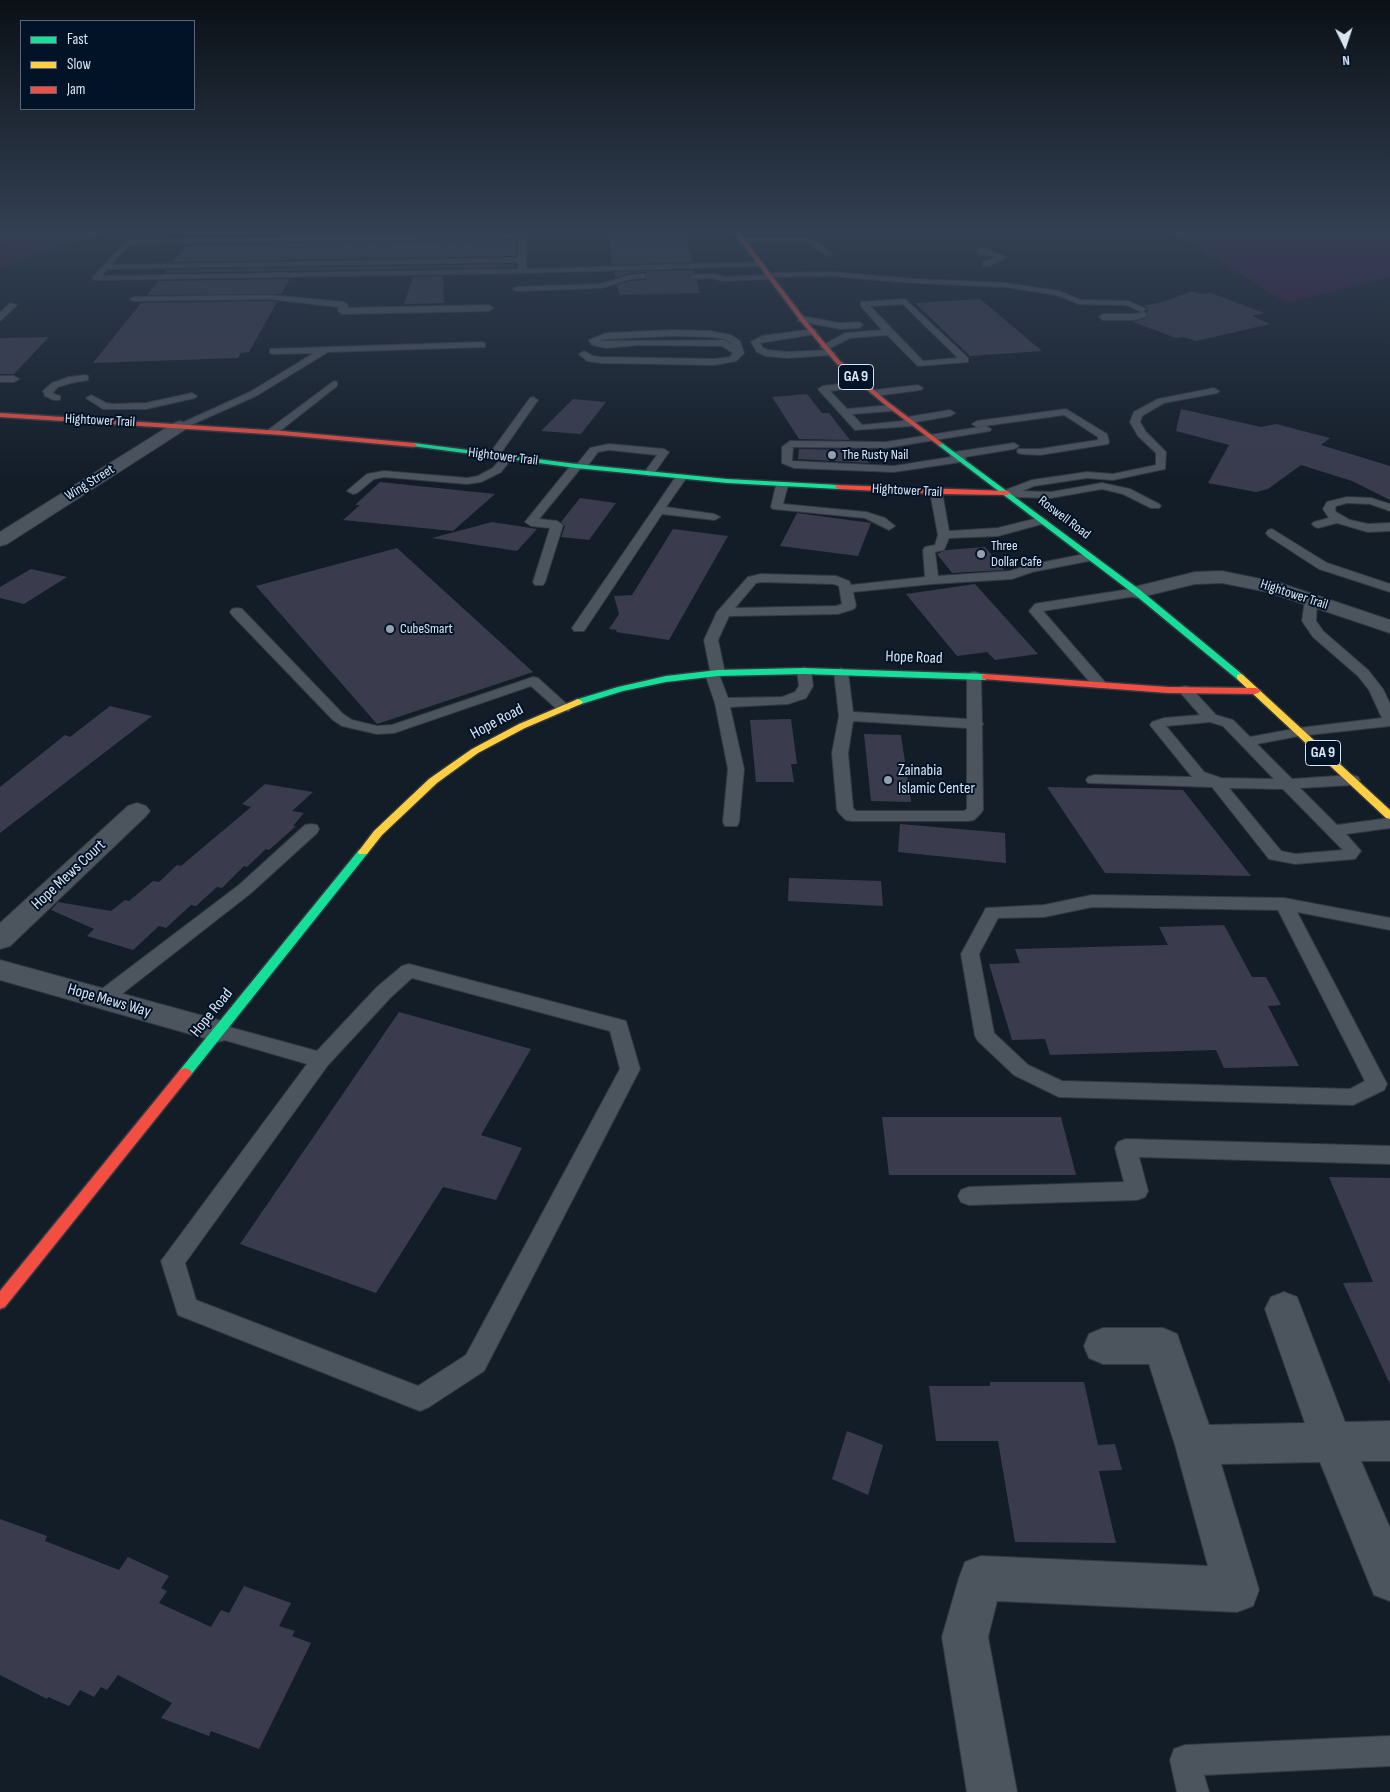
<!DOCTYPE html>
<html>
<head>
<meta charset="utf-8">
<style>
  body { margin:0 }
  #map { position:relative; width:1390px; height:1792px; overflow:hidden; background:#131d28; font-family:"Sofia Sans Condensed",sans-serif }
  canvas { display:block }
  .legend { position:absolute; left:20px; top:20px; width:175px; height:90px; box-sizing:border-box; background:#031327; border:1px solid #596779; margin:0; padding:6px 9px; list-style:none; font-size:15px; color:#dae6f4 }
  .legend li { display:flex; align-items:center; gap:10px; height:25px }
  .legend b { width:25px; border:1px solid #596779 }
  .north { position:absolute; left:1320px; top:20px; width:50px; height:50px; -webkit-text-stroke:4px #031327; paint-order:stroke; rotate:176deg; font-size:14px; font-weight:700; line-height:20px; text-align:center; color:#dae6f4 }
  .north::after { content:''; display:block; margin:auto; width:18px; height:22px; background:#dae6f4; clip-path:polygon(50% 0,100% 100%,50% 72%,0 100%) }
</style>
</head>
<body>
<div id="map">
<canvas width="1390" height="1792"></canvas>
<ul class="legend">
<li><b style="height:6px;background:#16e098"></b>Fast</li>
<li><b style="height:6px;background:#ffcf43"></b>Slow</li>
<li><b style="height:6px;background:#f24e42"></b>Jam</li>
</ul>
<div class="north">N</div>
</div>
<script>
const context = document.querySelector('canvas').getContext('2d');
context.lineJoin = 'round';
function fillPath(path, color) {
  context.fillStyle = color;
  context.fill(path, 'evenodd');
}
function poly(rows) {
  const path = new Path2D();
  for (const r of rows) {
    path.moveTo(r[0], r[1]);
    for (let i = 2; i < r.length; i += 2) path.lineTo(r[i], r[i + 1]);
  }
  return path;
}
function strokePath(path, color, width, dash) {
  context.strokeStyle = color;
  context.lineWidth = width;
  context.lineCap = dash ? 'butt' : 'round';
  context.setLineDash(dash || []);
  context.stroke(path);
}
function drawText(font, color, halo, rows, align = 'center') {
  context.font = font + ' "Sofia Sans Condensed",sans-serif';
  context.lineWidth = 4;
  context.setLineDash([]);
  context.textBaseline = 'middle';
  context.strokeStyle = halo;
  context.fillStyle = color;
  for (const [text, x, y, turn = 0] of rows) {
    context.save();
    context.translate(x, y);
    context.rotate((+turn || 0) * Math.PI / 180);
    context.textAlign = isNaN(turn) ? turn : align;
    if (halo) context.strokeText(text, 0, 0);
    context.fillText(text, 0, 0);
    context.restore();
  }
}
fillPath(poly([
  [0,231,107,231,0,268],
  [1169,231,1390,231,1390,277,1287,303]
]), '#3b1446');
fillPath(poly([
  [608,231,685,231,693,262,612,265],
  [517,240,516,256,173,262,187,245],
  [514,264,514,267,165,273,167,270],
  [694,270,695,273,688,275,687,278,697,281,700,293,620,295,617,285,631,281,645,280,647,274,645,272,630,273,616,277,614,272],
  [443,276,444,303,404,304,413,277],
  [290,279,281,294,147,295,158,281],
  [1192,291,1200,294,1211,293,1264,313,1252,316,1270,324,1196,341,1183,337,1176,338,1133,322,1147,318,1148,308,1144,306,1166,301],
  [980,299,1042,351,970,356,915,303],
  [269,301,277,302,249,352,241,353,238,358,93,363,141,303],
  [49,337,14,374,0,374,0,338],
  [807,394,822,413,829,413,850,440,799,439,772,397],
  [573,399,606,402,581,434,541,431],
  [1181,409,1261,427,1276,424,1330,438,1321,445,1390,466,1390,500,1352,481,1301,465,1268,489,1256,492,1208,483,1229,445,1176,431],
  [799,449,858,450,869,463,798,459],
  [380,482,495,494,453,531,343,520,360,505,355,505],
  [580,498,616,503,589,540,561,537,565,526,561,522],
  [797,513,871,523,858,556,780,546],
  [492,522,537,529,517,551,432,538],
  [673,529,728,536,669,640,616,632,617,630,609,629,619,614,614,596,632,595],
  [985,547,1004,570,952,573,937,554,946,550],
  [397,548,533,672,377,724,256,586],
  [31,569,67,577,24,604,0,598,0,587],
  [975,584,1038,654,995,660,987,652,957,656,906,594],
  [110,706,152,716,0,833,0,787,65,735,70,737],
  [791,719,797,764,791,764,794,782,756,782,750,720],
  [864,734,901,735,911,802,871,801],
  [265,784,313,792,292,811,304,813,293,826,296,826,269,850,266,849,247,867,244,866,222,888,217,887,196,906,191,905,166,928,159,926,133,950,87,936,94,929,51,910,58,902,111,911,125,900,129,901,153,881,159,882,177,865,181,866,251,807,242,804],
  [1047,787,1183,790,1251,876,1105,873],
  [900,824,1005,833,1006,863,898,852],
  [789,878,881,881,883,906,788,901],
  [1224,925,1252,977,1266,977,1281,1005,1268,1006,1299,1066,1224,1068,1216,1050,1050,1055,1045,1039,1012,1040,989,964,1020,963,1015,949,1168,945,1159,927],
  [399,1012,531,1049,481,1135,522,1148,496,1200,443,1187,376,1293,240,1244],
  [882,1117,1061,1117,1076,1175,889,1175],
  [1329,1177,1390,1178,1390,1384,1343,1283,1373,1282],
  [990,1382,1084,1382,1098,1445,1115,1444,1122,1470,1099,1471,1116,1543,1015,1542,998,1441,936,1441,929,1386,990,1386],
  [847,1431,883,1445,868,1495,832,1479],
  [0,1519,47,1536,45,1541,119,1570,128,1557,169,1576,161,1588,167,1591,159,1603,211,1627,221,1610,229,1613,244,1586,291,1603,279,1626,295,1631,292,1636,311,1643,259,1749,211,1731,209,1736,161,1718,172,1703,118,1675,107,1690,101,1687,94,1697,80,1690,69,1706,48,1697,47,1699,0,1675]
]), '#3a3c4e');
const lane = poly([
  [35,231,53,231,0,241,0,237,35,231],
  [523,234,527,236,526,269,760,262,764,264,760,266,526,273,96,280,92,278,128,240,523,234],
  [519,238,518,258,111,265,130,244,519,238],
  [518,262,518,269,102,276,107,269,518,262],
  [738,238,810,238,833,254,826,256,808,242,738,242,738,238],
  [978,249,984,249,1007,257,989,266,983,266,983,262,996,257,978,253,978,249],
  [831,272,915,279,1005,283,1059,291,1080,300,1128,301,1146,309,1142,312,1127,305,1079,304,1057,295,1005,287,915,283,831,276,774,277,770,279,723,281,713,278,693,279,689,277,693,275,714,274,724,277,764,275,768,273,831,272],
  [642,274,645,274,645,278,631,279,601,288,517,291,513,289,517,287,600,284,630,275,642,274],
  [269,295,344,302,348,305,347,308,489,305,493,308,489,311,342,314,338,311,339,307,269,299,134,301,130,299,134,297,269,295],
  [905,299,968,358,968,362,918,366,887,335,850,338,828,349,825,350,820,347,845,333,882,330,861,306,861,302,905,299],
  [903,304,958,358,923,361,870,306,903,304],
  [10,303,17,305,0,321,0,313,10,303],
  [1143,312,1146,313,1146,317,1134,320,1103,320,1099,317,1103,314,1134,314,1143,312],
  [801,316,840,323,859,322,863,325,859,328,840,329,798,321,798,317,801,316],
  [813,329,816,330,816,334,760,343,763,348,768,350,787,352,830,350,835,353,833,355,787,358,766,356,757,352,751,342,762,336,813,329],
  [674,330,710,331,731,335,740,341,744,353,736,361,714,365,601,363,587,361,579,354,584,351,593,356,601,357,714,359,730,357,733,353,722,346,640,345,606,348,592,345,589,340,606,333,674,330],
  [674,336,710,337,725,339,733,345,724,340,599,341,607,339,674,336],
  [482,342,485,343,485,347,328,352,256,396,184,428,180,429,175,426,250,392,314,353,273,354,270,353,270,349,482,342],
  [85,375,88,376,88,380,71,383,58,387,53,392,54,394,60,396,60,400,54,400,45,396,43,391,52,383,69,377,85,375],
  [0,376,14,376,19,379,14,382,0,382,0,376],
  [334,381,337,382,337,386,276,434,268,434,267,432,268,430,334,381],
  [864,381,869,384,867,386,830,391,847,409,892,405,897,408,892,411,852,414,862,425,903,421,904,418,908,417,950,410,955,413,950,416,916,422,916,425,912,426,855,430,818,389,823,386,864,381],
  [918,385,923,388,921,390,875,396,870,393,875,390,918,385],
  [1214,388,1219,391,1217,393,1164,403,1142,416,1140,422,1146,432,1166,452,1165,469,1113,480,1087,478,1034,486,1022,491,1051,492,1102,483,1130,489,1159,504,1161,506,1159,508,1151,508,1123,494,1102,489,1051,498,1013,497,1003,495,1001,493,1003,491,1032,480,1087,472,1113,474,1156,465,1156,453,1138,436,1130,422,1134,412,1158,399,1214,388],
  [192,393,197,396,195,398,146,409,103,409,86,398,91,395,106,403,112,404,146,403,192,393],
  [533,397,538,400,498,457,490,457,489,455,490,453,530,398,533,397],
  [1066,409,1107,434,1109,442,1108,444,1040,455,1022,454,1018,453,1017,451,1018,449,1040,449,1098,440,1098,437,1064,415,977,427,972,424,977,421,1066,409],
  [986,426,991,429,990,431,886,448,793,447,792,461,894,466,951,457,950,455,951,453,955,452,1014,443,1019,446,1014,449,965,457,966,459,961,462,894,472,794,468,782,463,782,447,790,441,886,442,986,426],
  [609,444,664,449,669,452,653,475,649,476,644,473,657,455,609,450,598,452,586,468,580,469,539,519,557,521,563,525,545,582,543,585,535,585,533,582,550,528,531,526,525,522,572,464,578,463,590,448,609,444],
  [508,454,513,457,501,472,481,482,467,484,384,477,374,479,357,493,353,494,347,491,367,474,384,471,467,478,478,476,493,468,504,455,508,454],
  [681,474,687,477,666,507,714,514,720,517,714,520,662,514,584,631,574,631,572,628,677,475,681,474],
  [782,482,788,485,783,504,866,512,885,518,895,526,889,530,865,518,773,509,771,507,776,485,782,482],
  [936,489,942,492,949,531,998,528,1042,517,1048,521,1046,523,998,536,949,538,944,550,935,552,938,576,1010,571,1029,565,1090,553,1096,557,1094,560,1032,572,1012,579,932,584,853,592,856,606,854,609,838,614,729,616,718,640,725,673,720,677,728,698,782,697,795,692,799,686,797,671,804,667,811,671,813,686,806,698,788,704,730,707,744,769,739,822,737,826,725,826,723,822,728,769,715,703,705,674,710,670,704,640,717,612,748,577,761,574,836,576,849,581,851,585,925,577,923,550,925,547,935,545,938,535,930,492,936,489],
  [761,582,834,584,839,586,842,604,836,606,735,608,756,583,761,582],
  [1347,497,1371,498,1390,504,1390,511,1370,504,1347,503,1336,506,1335,509,1336,512,1350,520,1368,524,1390,523,1390,531,1368,532,1337,523,1318,528,1314,526,1312,524,1314,522,1329,518,1323,509,1327,502,1347,497],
  [1272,529,1327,563,1390,584,1390,592,1319,569,1268,536,1266,533,1268,530,1272,529],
  [1137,588,1143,592,1142,595,1043,611,1104,681,1106,684,1104,687,1099,688,1094,687,1029,611,1035,604,1040,603,1137,588],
  [1311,596,1317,600,1316,621,1323,631,1368,670,1383,689,1390,704,1390,726,1299,736,1257,744,1292,779,1352,775,1358,777,1360,780,1358,783,1352,785,1300,788,1337,825,1390,818,1390,828,1346,834,1361,851,1355,859,1295,864,1269,859,1212,787,1088,783,1086,780,1088,777,1094,775,1192,777,1150,725,1152,722,1164,718,1200,715,1178,690,1180,687,1185,686,1190,687,1216,715,1233,720,1250,737,1299,728,1382,718,1369,690,1358,676,1313,637,1302,621,1305,600,1311,596],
  [1210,722,1223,726,1274,779,1221,778,1204,772,1166,726,1210,722],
  [1229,788,1283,789,1343,850,1295,854,1281,851,1229,788],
  [237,608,242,609,343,714,352,720,377,726,392,725,533,677,538,678,571,708,569,711,559,711,531,686,394,733,377,734,342,726,333,720,232,615,230,612,232,609,237,608],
  [841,668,848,672,853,712,967,719,967,676,969,673,974,672,979,673,981,676,982,722,983,724,982,726,983,810,981,813,974,820,968,821,852,821,846,820,839,813,837,810,832,753,839,716,834,672,841,668],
  [853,721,967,728,967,809,964,811,856,811,853,808,848,753,853,721],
  [311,824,317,825,319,829,317,833,251,893,109,1004,102,1006,95,1004,92,999,95,994,239,885,305,825,311,824],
  [1092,895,1284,898,1390,918,1390,930,1297,912,1387,1084,1384,1090,1353,1105,1059,1097,1014,1075,978,1041,975,1036,961,954,986,908,1044,905,1092,895],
  [1092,907,1278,910,1365,1081,1350,1089,1062,1081,1028,1065,994,1033,979,954,998,918,1044,917,1092,907],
  [409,964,626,1021,640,1069,484,1371,429,1407,420,1411,178,1315,161,1261,307,1064,211,1036,208,1031,211,1026,218,1024,317,1051,377,987,402,966,409,964],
  [412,978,610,1031,620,1069,466,1355,418,1386,196,1300,185,1263,328,1065,391,997,412,978],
  [1126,1139,1390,1146,1390,1164,1139,1157,1148,1191,1145,1197,1137,1200,969,1205,961,1202,958,1196,961,1190,969,1187,1124,1182,1115,1148,1118,1142,1126,1139],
  [1390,1736,1390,1766,1204,1775,1209,1792,1177,1792,1170,1760,1174,1749,1185,1745,1390,1736]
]);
const street = poly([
  [180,421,186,423,188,426,186,429,7,544,0,546,0,532,174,423,180,421],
  [1222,571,1280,583,1390,620,1390,633,1268,592,1222,583,1195,584,1137,598,1130,596,1127,592,1130,588,1195,572,1222,571],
  [137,803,146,806,150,811,146,816,10,946,0,949,0,923,128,806,137,803],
  [0,960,229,1023,233,1031,229,1039,218,1042,0,980,0,960],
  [1284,1292,1297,1297,1345,1422,1390,1421,1390,1461,1361,1461,1390,1528,1390,1601,1374,1595,1320,1462,1221,1464,1259,1590,1253,1606,1237,1612,997,1601,988,1637,1017,1792,967,1792,942,1637,959,1578,965,1562,981,1556,1208,1566,1175,1445,1149,1364,1103,1364,1089,1358,1084,1346,1089,1334,1103,1328,1163,1328,1177,1334,1209,1425,1305,1423,1265,1309,1271,1297,1284,1292]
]);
const fast = poly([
  [414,443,576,464,727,479,839,485,843,487,839,489,727,483,576,468,412,446,411,445,414,443],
  [938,443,942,443,1140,590,1243,675,1243,679,1237,679,1134,594,938,445,938,443],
  [804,668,985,674,990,677,985,680,804,674,718,676,666,682,623,691,578,705,573,702,575,700,618,687,666,676,718,670,804,668],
  [363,849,367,850,368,852,367,854,190,1076,185,1078,180,1076,178,1073,180,1070,359,850,363,849]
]);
const slow = poly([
  [1240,674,1243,675,1390,810,1390,819,1386,818,1237,679,1237,675,1240,674],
  [578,699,583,702,581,704,525,728,478,753,437,783,382,835,367,854,359,854,358,852,374,831,429,779,472,749,519,724,578,699]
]);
const jam = poly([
  [733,231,738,231,807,322,840,361,888,402,942,443,942,445,938,445,884,404,836,363,803,324,733,231],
  [0,413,282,431,414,443,417,445,414,447,282,435,0,417,0,413],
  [836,485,1007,491,1011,493,1007,495,936,494,839,489,835,487,836,485],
  [985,674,1168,687,1256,688,1261,691,1256,694,1168,693,982,679,982,675,985,674],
  [185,1068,190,1070,192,1073,190,1076,5,1307,0,1309,0,1291,180,1070,185,1068]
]);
strokePath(lane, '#323942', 2);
strokePath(street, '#323942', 2);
strokePath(fast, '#323942', 3);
strokePath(slow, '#323942', 3);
strokePath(jam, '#323942', 3);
fillPath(lane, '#4c545e');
fillPath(street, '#4c545e');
fillPath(fast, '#16e098');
fillPath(slow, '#ffcf43');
fillPath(jam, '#f24e42');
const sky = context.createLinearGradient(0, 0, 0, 482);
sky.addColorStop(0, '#0a1016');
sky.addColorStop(0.48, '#334053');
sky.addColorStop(1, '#33405300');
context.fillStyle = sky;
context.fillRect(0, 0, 1390, 482);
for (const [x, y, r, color] of [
  [832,455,5,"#94a0ad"],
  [981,554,5,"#94a0ad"],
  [390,629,5,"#94a0ad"],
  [888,780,5,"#94a0ad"]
]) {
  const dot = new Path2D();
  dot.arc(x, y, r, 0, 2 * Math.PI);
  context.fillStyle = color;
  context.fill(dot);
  strokePath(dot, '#031327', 2);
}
drawText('14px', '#dae6f4', '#031327', [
  ["Hightower Trail",100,421,3],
  ["Hightower Trail",503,457,7],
  ["Wing Street",90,483,-32],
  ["Hightower Trail",907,491,3],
  ["Roswell Road",1064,518,37],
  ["Hightower Trail",1294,595,18]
]);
drawText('14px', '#dae6f4', '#031327', [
  ["The Rusty Nail",842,455],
  ["Three",991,546],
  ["Dollar Cafe",991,562],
  ["CubeSmart",400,629]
], 'left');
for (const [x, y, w] of [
  [856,377,35],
  [1323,753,35]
]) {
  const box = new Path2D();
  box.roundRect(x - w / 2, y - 12.5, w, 25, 4);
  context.fillStyle = '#031327';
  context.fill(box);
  strokePath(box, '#dae6f4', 1);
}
drawText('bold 15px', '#dae6f4', null, [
  ["GA 9",856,377],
  ["GA 9",1323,753]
]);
drawText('16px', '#dae6f4', '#031327', [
  ["Hope Road",914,658,2],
  ["Hope Road",497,722,-28],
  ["Hope Mews Court",69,875,-43],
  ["Hope Mews Way",109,1001,16],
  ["Hope Road",212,1013,-51]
]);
drawText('16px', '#dae6f4', '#031327', [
  ["Zainabia",898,771],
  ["Islamic Center",898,789]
], 'left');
</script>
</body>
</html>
